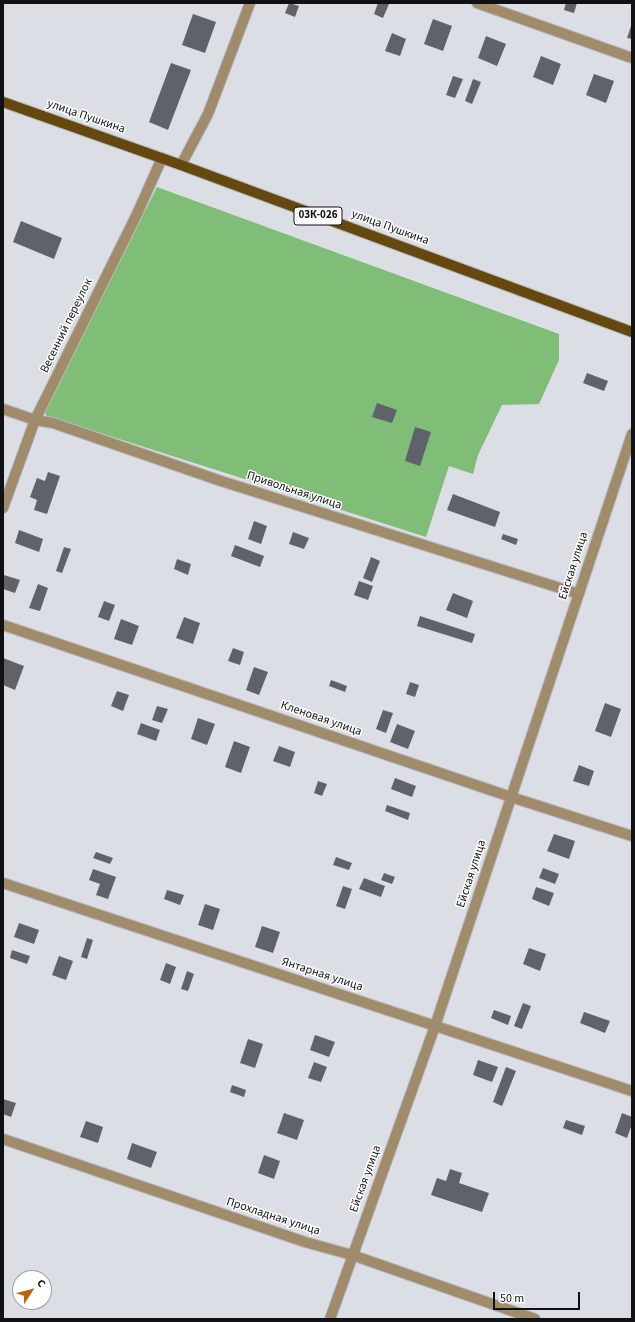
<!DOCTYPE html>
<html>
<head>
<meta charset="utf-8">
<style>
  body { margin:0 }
  #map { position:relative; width:635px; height:1322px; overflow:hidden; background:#dcdee6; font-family:"Source Sans 3",sans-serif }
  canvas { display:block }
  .frame { position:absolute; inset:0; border:4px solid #101113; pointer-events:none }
  .north { position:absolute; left:12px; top:1270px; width:40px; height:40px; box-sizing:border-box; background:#fff; border:1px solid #9fa0a1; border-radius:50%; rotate:54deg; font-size:11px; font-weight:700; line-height:16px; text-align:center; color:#101113 }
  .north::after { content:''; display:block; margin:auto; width:14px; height:18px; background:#be6308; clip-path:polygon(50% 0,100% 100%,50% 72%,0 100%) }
  .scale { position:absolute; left:493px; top:1292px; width:87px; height:18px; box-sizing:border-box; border:2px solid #101113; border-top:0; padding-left:5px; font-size:12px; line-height:14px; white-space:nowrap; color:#101113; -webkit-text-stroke:3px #fff; paint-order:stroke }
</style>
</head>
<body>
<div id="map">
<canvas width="635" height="1322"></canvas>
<div class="frame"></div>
<div class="north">С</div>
<div class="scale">50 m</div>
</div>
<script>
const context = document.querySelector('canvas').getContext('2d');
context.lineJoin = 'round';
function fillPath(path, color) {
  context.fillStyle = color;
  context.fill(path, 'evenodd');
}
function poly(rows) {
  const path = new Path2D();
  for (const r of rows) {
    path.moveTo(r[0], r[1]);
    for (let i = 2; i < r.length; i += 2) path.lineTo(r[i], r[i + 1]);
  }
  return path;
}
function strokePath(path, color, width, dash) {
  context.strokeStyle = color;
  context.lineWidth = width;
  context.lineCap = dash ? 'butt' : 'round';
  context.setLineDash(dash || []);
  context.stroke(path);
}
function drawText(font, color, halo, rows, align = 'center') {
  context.font = font + ' "Source Sans 3",sans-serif';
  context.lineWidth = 3;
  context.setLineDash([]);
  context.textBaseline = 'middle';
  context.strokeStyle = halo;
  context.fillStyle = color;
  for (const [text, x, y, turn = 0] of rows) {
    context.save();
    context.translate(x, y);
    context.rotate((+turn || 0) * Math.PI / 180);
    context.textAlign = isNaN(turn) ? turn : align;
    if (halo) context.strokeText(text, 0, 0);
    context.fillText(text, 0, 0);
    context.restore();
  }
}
fillPath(poly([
  [157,187,559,334,559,360,539,404,502,405,478,455,473,474,449,466,426,537,47,416,44,411]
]), '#80be77');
fillPath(poly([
  [289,3,299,6,295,17,285,13],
  [378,3,389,4,383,18,374,14],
  [566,3,577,3,574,13,564,10],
  [193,14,216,22,205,53,182,45],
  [433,19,452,26,443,51,424,44],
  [632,23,632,39,627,38],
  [392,33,406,39,400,56,385,51],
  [486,36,506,44,497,66,478,58],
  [541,56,561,64,553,85,533,77],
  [171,63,191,70,168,130,149,122],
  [594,74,614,81,606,103,586,95],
  [453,76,463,79,455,98,446,95],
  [473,79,481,82,472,104,465,101],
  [21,221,62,238,54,259,13,242],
  [587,373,608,381,604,391,583,383],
  [377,403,397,410,392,423,372,417],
  [415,427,431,432,420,466,405,461],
  [48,472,60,476,47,514,34,510,37,500,30,497,37,478,45,481],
  [453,494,500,512,495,527,447,510],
  [254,521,267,526,261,544,248,539],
  [19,530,43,539,39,552,15,543],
  [293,532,309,538,304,549,289,544],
  [503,534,518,539,516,545,501,539],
  [235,545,264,556,260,567,231,556],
  [64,547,71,549,62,573,56,571],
  [371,557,380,561,372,582,363,578],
  [177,559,191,564,188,575,174,569],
  [4,575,20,580,15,593,3,589],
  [359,581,373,586,368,600,354,595],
  [38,584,48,588,40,611,29,608],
  [453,593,473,601,467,618,446,610],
  [104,601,115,605,109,621,98,617],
  [420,616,475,634,472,643,417,626],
  [184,617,200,623,193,644,176,638],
  [121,619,139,626,132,645,114,639],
  [233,648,244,652,240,665,228,661],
  [3,658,24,666,15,690,3,685],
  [254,667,268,672,259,695,246,690],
  [331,680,347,686,345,692,329,686],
  [410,682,419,685,415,697,406,694],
  [117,691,129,695,123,711,111,706],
  [605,703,621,709,611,737,595,731],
  [157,706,168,709,162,723,152,720],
  [383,710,393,713,386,733,376,729],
  [198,718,215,724,207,745,191,739],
  [141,723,160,730,156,741,137,734],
  [397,724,415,731,408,749,390,742],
  [234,741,250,747,241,773,225,767],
  [279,746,295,752,290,767,273,761],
  [579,765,594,771,589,786,573,781],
  [395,778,416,786,412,797,391,789],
  [318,781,327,784,322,796,314,793],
  [387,805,410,813,408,820,385,811],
  [554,834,575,841,569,859,547,851],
  [96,852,113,858,110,864,93,858],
  [336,857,352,863,349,870,333,865],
  [543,868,559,874,555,884,539,878],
  [93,869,116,877,108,899,96,895,100,884,89,880],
  [384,873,395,877,392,884,381,880],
  [364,878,385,886,381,897,359,889],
  [343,886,352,889,345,909,336,906],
  [536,887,554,893,549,906,532,899],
  [167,890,184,895,180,905,164,899],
  [205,904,220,909,213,930,198,925],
  [19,923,39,930,34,944,14,937],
  [262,926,280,932,273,953,255,947],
  [87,938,93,940,87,959,81,957],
  [529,948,546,954,540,971,523,964],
  [12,950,30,956,27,964,10,958],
  [59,956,73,961,66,980,52,975],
  [166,963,176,967,170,984,160,980],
  [187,971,194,974,188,991,181,989],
  [523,1003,531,1006,522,1029,514,1026],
  [494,1010,511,1016,508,1025,491,1018],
  [584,1012,610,1021,605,1033,580,1023],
  [315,1035,335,1042,329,1057,310,1050],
  [248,1039,263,1044,255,1068,240,1063],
  [478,1060,498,1067,492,1082,473,1075],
  [314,1062,327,1067,321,1082,308,1078],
  [506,1067,516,1071,502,1106,493,1102],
  [232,1085,246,1090,244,1097,230,1092],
  [3,1099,16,1103,11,1117,3,1114],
  [284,1113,304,1120,297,1140,277,1133],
  [622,1113,632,1117,632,1124,627,1138,615,1133],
  [566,1120,585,1126,582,1135,563,1128],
  [86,1121,103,1127,98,1143,80,1137],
  [132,1143,157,1152,151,1168,127,1159],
  [264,1155,280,1161,274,1179,258,1173],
  [450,1169,462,1173,459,1183,489,1193,482,1212,431,1195,437,1178,446,1181]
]), '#606269');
const minor = poly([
  [477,3,632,58],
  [181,165,208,114,250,3],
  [3,409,35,420,53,423,221,481,579,594],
  [3,508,35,420,137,214,162,158],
  [3,625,511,797,632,836],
  [3,883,632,1091],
  [3,1139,305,1242,352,1255,535,1319],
  [330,1319,435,1026,632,434]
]);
const major = poly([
  [3,102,181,165,632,332]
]);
strokePath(minor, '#b7b9c0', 12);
strokePath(major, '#b7b9c0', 12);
strokePath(minor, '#a08b6a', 10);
strokePath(major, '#65480d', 10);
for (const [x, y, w] of [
  [318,216,48]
]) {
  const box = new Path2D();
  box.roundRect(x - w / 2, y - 9, w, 18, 3);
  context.fillStyle = '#fff';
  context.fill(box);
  strokePath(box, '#101113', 1);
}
drawText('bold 11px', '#101113', null, [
  ["03К-026",318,216]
]);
drawText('12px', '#101113', '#fff', [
  ["улица Пушкина",86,117,19],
  ["улица Пушкина",390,228,20],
  ["Весенний переулок",67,326,-64],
  ["Привольная улица",294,491,18],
  ["Ейская улица",574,566,-72],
  ["Кленовая улица",321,719,19],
  ["Ейская улица",472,874,-72],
  ["Янтарная улица",322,975,18],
  ["Ейская улица",366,1179,-70],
  ["Прохладная улица",273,1217,18]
]);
</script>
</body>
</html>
